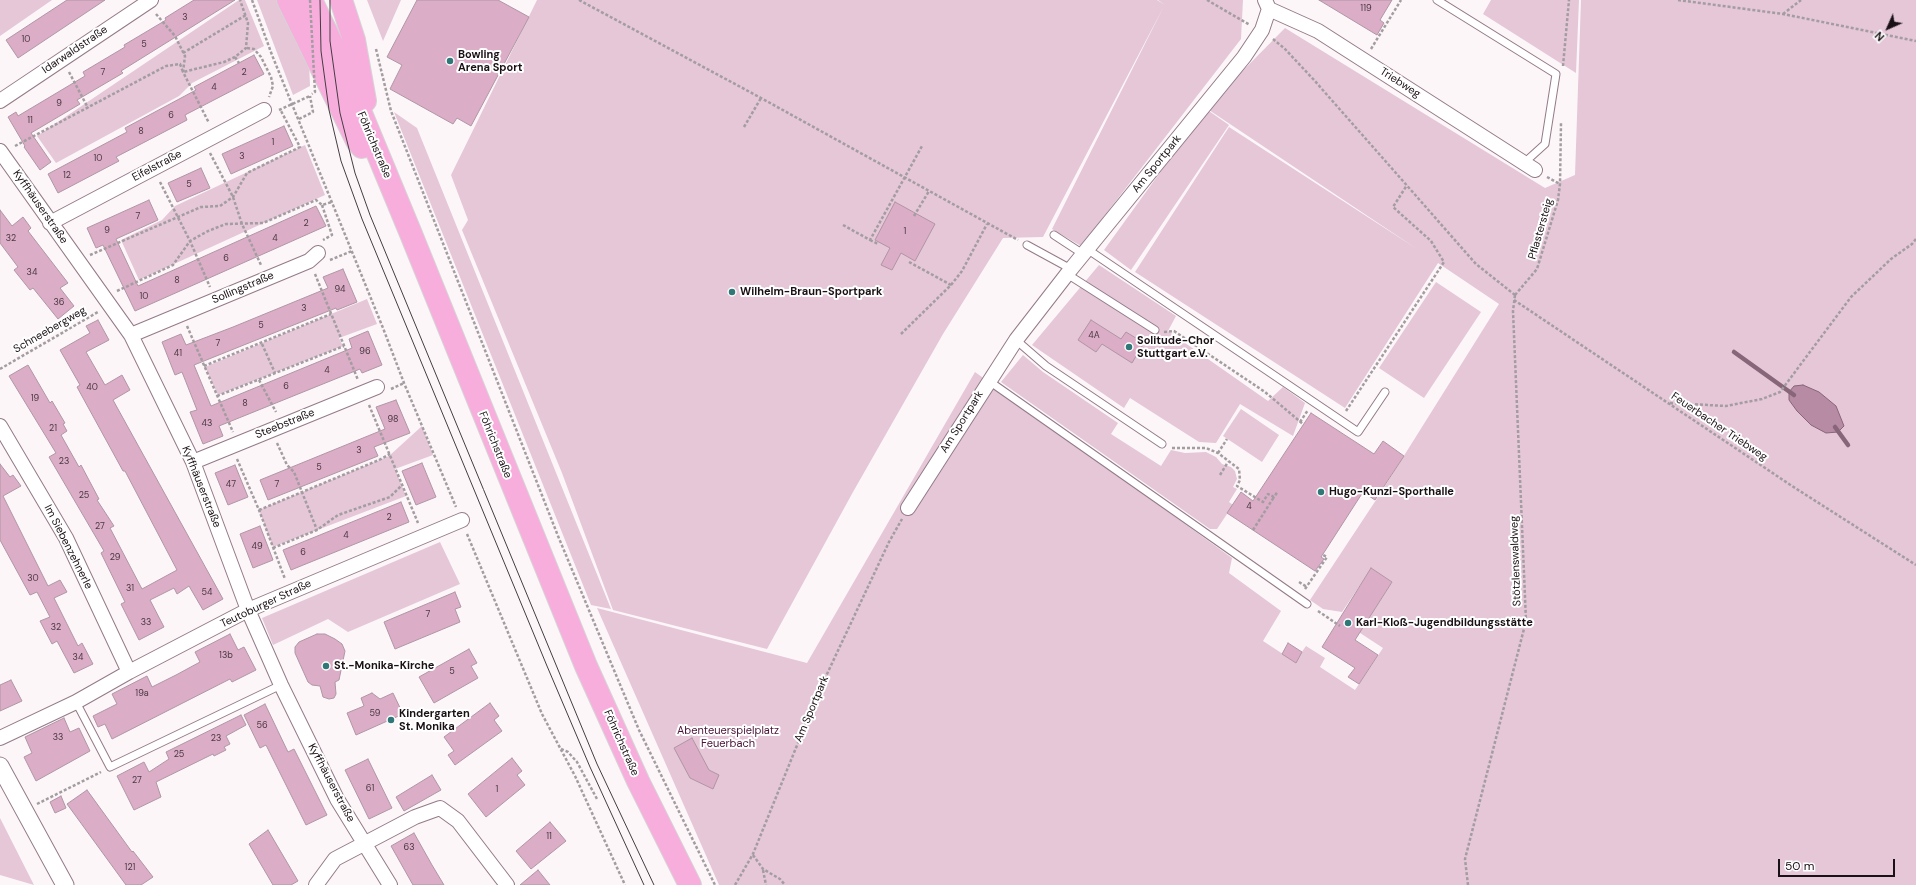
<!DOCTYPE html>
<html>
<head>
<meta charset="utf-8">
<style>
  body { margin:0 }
  #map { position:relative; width:1916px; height:885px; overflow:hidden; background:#fcf6f9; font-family:"DM Sans",sans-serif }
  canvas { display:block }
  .north { position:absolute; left:1868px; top:8px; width:40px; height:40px; -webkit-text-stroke:3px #fff; paint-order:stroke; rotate:225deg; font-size:11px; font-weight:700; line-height:16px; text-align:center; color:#1a1116 }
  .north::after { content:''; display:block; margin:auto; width:14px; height:18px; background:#1a1116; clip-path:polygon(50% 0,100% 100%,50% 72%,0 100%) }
  .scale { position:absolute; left:1778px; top:859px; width:117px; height:18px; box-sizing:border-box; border:2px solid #1a1116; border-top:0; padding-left:5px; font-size:12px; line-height:14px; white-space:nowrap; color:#1a1116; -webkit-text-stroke:3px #fff; paint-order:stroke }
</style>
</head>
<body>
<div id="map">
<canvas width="1916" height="885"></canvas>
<div class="north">N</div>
<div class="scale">50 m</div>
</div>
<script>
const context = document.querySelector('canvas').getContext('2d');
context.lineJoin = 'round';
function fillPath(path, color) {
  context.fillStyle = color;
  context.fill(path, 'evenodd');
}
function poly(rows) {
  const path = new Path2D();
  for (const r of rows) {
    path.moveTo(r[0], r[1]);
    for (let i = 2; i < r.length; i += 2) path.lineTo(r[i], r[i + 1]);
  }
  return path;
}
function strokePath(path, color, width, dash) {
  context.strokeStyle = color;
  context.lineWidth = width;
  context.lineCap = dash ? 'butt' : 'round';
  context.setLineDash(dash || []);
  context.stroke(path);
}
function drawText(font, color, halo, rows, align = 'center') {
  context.font = font + ' "DM Sans",sans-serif';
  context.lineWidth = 4;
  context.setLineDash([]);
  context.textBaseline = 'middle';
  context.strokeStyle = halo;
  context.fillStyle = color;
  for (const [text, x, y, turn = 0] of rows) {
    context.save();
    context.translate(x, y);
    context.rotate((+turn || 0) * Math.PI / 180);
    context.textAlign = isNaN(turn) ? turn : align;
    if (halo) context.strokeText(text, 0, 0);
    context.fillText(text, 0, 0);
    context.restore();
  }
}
fillPath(poly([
  [0,0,52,0,0,36],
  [239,0,245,0,264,46,192,83,179,96,56,163,37,136],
  [257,0,279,0,309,62,310,86,293,95],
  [367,0,401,0,383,41],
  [537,0,1157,0,1165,5,1158,0,1243,0,1241,39,1081,246,1052,229,1164,6,1043,237,1003,238,943,334,853,492,767,649,613,610,562,473,462,230,468,220,451,175],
  [1491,0,1579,0,1576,73,1483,14],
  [1581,0,1916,0,1916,885,719,885,597,608,807,663,975,372,1232,558,1229,573,1281,611,1263,641,1295,662,1306,646,1325,658,1320,667,1355,690,1383,648,1351,627,1366,622,1392,582,1371,569,1342,612,1323,609,1310,600,1380,494,1499,304,1438,263,1345,408,1135,272,1229,127,1417,249,1206,108,1285,28,1545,188,1575,175],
  [1206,109,1229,125,1131,270,1104,250],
  [394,112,417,128,611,609,591,605],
  [305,145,325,195,139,280,121,240,162,220,175,206],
  [1099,265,1176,316,1168,331,1268,401,1283,387,1305,403,1293,436,1240,404,1216,443,1199,442,1130,398,1124,408,1032,345],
  [1436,282,1481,312,1424,398,1379,368],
  [367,299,377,324,339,338,343,346,218,395,205,367],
  [1023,355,1043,372,1118,423,1111,434,1161,466,1171,450,1185,453,1206,452,1216,457,1222,464,1231,467,1235,471,1237,479,1233,487,1237,489,1229,502,1233,505,1217,529,1210,529,1001,382],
  [1241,409,1279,435,1262,462,1223,436],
  [422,426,433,455,395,469,406,496,273,547,259,510,389,456],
  [440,542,460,584,348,632,328,619,273,645,262,618],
  [0,818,34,885,0,875]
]), '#e5c7d8');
const water = poly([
  [1803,385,1819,392,1836,406,1844,426,1838,432,1826,433,1811,425,1797,411,1789,400,1789,392,1794,386,1803,385]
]);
fillPath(water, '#b78ba4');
strokePath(water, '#886679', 1);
strokePath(poly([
  [1734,352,1794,395],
  [1835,427,1848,445]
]), '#886679', 4.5);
const building = poly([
  [67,0,105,0,18,58,6,40,67,0],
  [194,0,235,0,121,71,123,73,77,100,80,104,31,133,51,162,40,170,24,147,25,146,8,117,16,112,18,116,85,76,83,72,125,47,124,45,166,20,165,18,194,0],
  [417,0,498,0,529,17,471,126,457,118,453,124,390,89,402,65,387,57,417,0],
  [1319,0,1392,0,1380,20,1384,23,1377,35,1319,0],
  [254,55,264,74,185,115,187,120,116,157,119,161,58,193,48,174,127,132,125,128,196,90,194,87,254,55],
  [284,126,293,146,231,174,222,154,284,126],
  [201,168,210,188,177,202,168,183,201,168],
  [149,200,158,220,116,239,138,286,316,206,326,226,135,311,103,245,96,248,87,228,149,200],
  [895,202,935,224,915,261,901,253,892,270,881,265,890,248,875,240,895,202],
  [0,210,12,226,23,217,31,228,28,231,68,283,60,288,74,306,58,319,33,288,30,290,14,270,18,267,0,243,0,210],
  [343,269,357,302,337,310,336,308,194,365,211,406,352,348,349,339,368,331,382,365,362,373,360,369,219,426,223,436,203,444,190,412,197,410,182,372,175,375,162,342,181,334,186,345,233,327,328,288,323,277,343,269],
  [98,320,109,340,86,352,105,385,122,375,130,390,113,400,223,599,203,610,189,586,177,594,174,588,150,600,164,627,139,640,121,604,125,602,101,553,104,551,49,457,56,453,9,376,28,365,50,403,52,401,65,423,63,424,67,431,61,435,79,467,81,465,99,499,97,500,114,526,110,528,142,589,177,570,125,471,123,471,77,387,80,385,60,350,90,333,86,326,98,320],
  [1091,320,1121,339,1126,332,1144,343,1132,363,1102,344,1096,352,1078,340,1091,320],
  [396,400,410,433,374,447,378,456,268,500,260,480,385,429,376,407,396,400],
  [1311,413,1374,454,1383,441,1404,456,1375,500,1363,492,1325,551,1321,557,1324,559,1315,571,1227,513,1241,492,1253,501,1311,413],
  [422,463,436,497,416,505,402,471,422,463],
  [0,464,10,477,13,475,21,486,3,496,48,586,60,580,67,592,54,598,78,646,82,643,93,664,74,673,57,641,52,644,40,621,50,617,37,592,30,595,0,540,0,464],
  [235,465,248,497,228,505,215,473,235,465],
  [401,502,409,522,291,570,283,550,401,502],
  [260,526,273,560,253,568,240,534,260,526],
  [1371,568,1392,582,1355,640,1378,655,1359,684,1348,677,1355,668,1322,647,1371,568],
  [455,592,461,607,455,609,460,622,395,649,384,622,455,592],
  [230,634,238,650,244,647,256,670,232,682,230,679,112,739,105,724,98,727,93,716,117,704,112,694,147,676,152,687,176,675,200,662,195,652,230,634],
  [317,634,325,634,335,639,342,644,345,651,339,680,335,682,336,694,334,698,329,699,323,697,320,686,312,685,308,682,295,653,295,647,299,642,317,634],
  [1288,643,1302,652,1296,663,1282,654,1288,643],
  [469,649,477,663,471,666,478,678,434,703,419,677,469,649],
  [11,680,22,701,0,711,0,685,11,680],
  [372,693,380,699,393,693,403,714,356,735,347,713,364,706,361,698,372,693],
  [490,703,499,716,494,720,502,731,455,765,448,755,454,751,444,737,490,703],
  [265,704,288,752,294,749,327,815,306,825,266,745,260,748,244,715,265,704],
  [241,715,246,725,226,736,230,744,224,747,226,750,214,756,213,754,156,782,161,797,134,810,117,776,144,762,149,772,169,759,166,752,241,715],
  [64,718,70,732,79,728,90,751,36,781,24,757,32,753,25,737,64,718],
  [692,738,709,770,719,775,713,789,690,778,674,748,692,738],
  [512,758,522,771,517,775,525,785,486,817,468,794,512,758],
  [368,759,392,808,369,819,345,770,368,759],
  [432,775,441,790,404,811,396,797,432,775],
  [87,790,132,852,133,851,153,877,141,885,126,885,67,804,87,790],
  [61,796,66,808,55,813,50,802,61,796],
  [550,822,566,841,531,869,516,851,550,822],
  [268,830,298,881,291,885,273,885,249,844,268,830],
  [414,833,432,865,444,885,413,885,391,846,414,833],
  [538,870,550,885,520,885,538,870]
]);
fillPath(building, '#dbadc7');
strokePath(building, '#b096a4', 1);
const service = poly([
  [1437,0,1556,74,1545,144,1524,163],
  [1054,235,1083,254],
  [1027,245,1071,269],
  [1087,249,1358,432,1385,392],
  [1067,274,1155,330],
  [1016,340,1046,366,1162,444],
  [989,381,1307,604],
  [76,702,110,767,281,685]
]);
const minor = poly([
  [1265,0,1269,9,1318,31,1535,170],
  [0,101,151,0],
  [0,151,131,335,193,462,248,610,281,685,337,799,390,885],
  [50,223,264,110],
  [131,335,309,261,318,253],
  [0,426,66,538,129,672],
  [193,462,377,387],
  [908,508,1016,340,1071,269,1244,57,1262,30,1269,9],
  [0,738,76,702,129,672,248,610,462,520],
  [316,885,335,859,415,817,440,808,458,821,507,885]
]);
const tertiary = poly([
  [0,766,65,885]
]);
const primary = poly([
  [288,0,357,141,362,147],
  [311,0,334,48,411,234,586,666,638,781,690,885],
  [341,0,354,40,365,101]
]);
strokePath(service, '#937b88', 9);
strokePath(minor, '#937b88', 16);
strokePath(tertiary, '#937b88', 19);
strokePath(primary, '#d6d4d5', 24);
strokePath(poly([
  [252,0,272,55,383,328,404,383,456,507],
  [579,0,761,98,1018,240],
  [1207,0,1250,25],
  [1678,0,1783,14,1916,41],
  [156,14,175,36,185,56,183,72,209,123],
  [1783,14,1801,0],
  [1273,39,1285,49,1314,80,1476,264,1515,295],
  [247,48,254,49,261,57,271,77,273,86,269,97],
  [376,49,391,111,558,536,639,730,715,885],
  [1371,49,1401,0],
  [183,53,246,15],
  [235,57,239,63],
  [1563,66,1569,0],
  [69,72,88,108],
  [279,110,310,96],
  [299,119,313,112,310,96],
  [744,127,761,98],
  [15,146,166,66,180,64,183,72,224,62,235,57,246,48,248,23,240,0],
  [210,153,233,197,242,224,261,265],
  [1547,177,1560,184],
  [160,182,190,241,210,287],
  [322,205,332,235,323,240],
  [914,216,929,191],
  [843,225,870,240,922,146],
  [870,240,878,244],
  [90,255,201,207,220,206,233,197,247,173,300,147,280,109],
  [330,260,352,251],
  [909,262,951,285],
  [315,274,358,380],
  [117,291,173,265,190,241,208,231,226,224,263,223,316,200,322,205,332,202],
  [1515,295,1537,269,1558,200,1560,184,1561,123],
  [1514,300,1792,486,1916,565],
  [187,326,233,432],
  [1164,332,1174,331,1265,392,1303,424],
  [901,334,951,285,962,271,987,224],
  [262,344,275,373],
  [204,366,331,314],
  [0,369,98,312],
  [259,380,276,412],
  [391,389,404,383],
  [217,396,344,346],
  [1670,403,1726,406,1762,399,1780,392,1851,297,1891,259,1912,244,1916,239],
  [369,405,418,523],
  [1346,411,1444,262,1431,241,1393,207,1407,185],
  [1300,422,1308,410],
  [277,443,287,465,294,472,317,530],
  [1172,448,1206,448,1218,453,1239,469,1240,480,1237,486,1263,502,1268,494,1274,497,1278,491],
  [1218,453,1227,439],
  [237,459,259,510,285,579],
  [1220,475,1228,462],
  [259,510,379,460,390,454],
  [1253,530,1274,497],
  [467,534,542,714,575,776,625,885],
  [273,548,317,530,338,515,390,497,402,485],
  [1299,582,1307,587],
  [1305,589,1327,557,1323,555],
  [1318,611,1340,626],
  [561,749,568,752,577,762,597,799],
  [37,804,101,772],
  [753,855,763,869,780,879,785,885],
  [763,870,766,885],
  [735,885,753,854,819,691,889,542,902,519],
  [1468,885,1465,859,1526,621,1513,311,1515,295]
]), '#a39ca0', 2.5, [3, 2]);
strokePath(service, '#fff', 7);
strokePath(minor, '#fff', 14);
strokePath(tertiary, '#fff', 17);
strokePath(primary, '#f8aedd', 22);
strokePath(poly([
  [320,0,321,51,329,110,341,161,362,219,547,666,590,767,644,885],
  [330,0,330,41,340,113,355,173,370,215,597,764,654,885]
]), '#443c41', 1);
strokePath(poly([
  [310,0,315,92,312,94]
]), '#a39ca0', 2.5, [3, 2]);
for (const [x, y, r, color] of [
  [450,61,4,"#2f7877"],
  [732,292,4,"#2f7877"],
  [1129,347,4,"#2f7877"],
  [1321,492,4,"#2f7877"],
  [1348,623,4,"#2f7877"],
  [326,666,4,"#2f7877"],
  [391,720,4,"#2f7877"]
]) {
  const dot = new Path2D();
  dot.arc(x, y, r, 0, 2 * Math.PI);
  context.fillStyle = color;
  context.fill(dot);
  strokePath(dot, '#fff', 1.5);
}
drawText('9px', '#4a3842', null, [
  ["119",1366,9],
  ["3",185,18],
  ["10",26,40],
  ["5",144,45],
  ["7",103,73],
  ["2",244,73],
  ["4",214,88],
  ["9",59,104],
  ["6",171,116],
  ["11",30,121],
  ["8",141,132],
  ["1",273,143],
  ["3",242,157],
  ["10",98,159],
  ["12",67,176],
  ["5",189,185],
  ["7",138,217],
  ["2",306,224],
  ["9",107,231],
  ["1",905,232],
  ["32",11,239],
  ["4",275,239],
  ["6",226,259],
  ["34",32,273],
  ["8",177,281],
  ["94",340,290],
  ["10",144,297],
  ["36",59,303],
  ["3",304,309],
  ["5",261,326],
  ["4A",1094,336],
  ["7",218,344],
  ["96",365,352],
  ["41",178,354],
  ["4",327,371],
  ["6",286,387],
  ["40",92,388],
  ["19",35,399],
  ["8",245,404],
  ["98",393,420],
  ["43",207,424],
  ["21",53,429],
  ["3",359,451],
  ["23",64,462],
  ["5",319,468],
  ["47",231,485],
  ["7",277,485],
  ["25",84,496],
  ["4",1249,507],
  ["2",389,518],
  ["27",100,527],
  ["4",346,536],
  ["49",257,547],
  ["6",303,553],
  ["29",115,558],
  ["30",33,579],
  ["31",130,589],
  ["54",207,593],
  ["7",428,615],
  ["33",146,623],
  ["32",56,628],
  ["13b",226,656],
  ["34",78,658],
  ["5",452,672],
  ["19a",142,694],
  ["59",375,714],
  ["56",262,726],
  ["33",58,738],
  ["23",216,739],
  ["25",179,755],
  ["27",137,781],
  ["61",370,789],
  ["1",497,790],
  ["11",549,837],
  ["63",409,848],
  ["121",130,868]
]);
drawText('11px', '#1a1116', '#fff', [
  ["Idarwaldstraße",75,50,-34],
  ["Triebweg",1400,83,33],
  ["Föhrichstraße",374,145,67],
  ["Am Sportpark",1157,164,-51],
  ["Eifelstraße",157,166,-28],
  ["Kyffhäuserstraße",40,207,55],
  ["Pflastersteig",1541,229,-74],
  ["Sollingstraße",243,288,-23],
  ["Schneebergweg",50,330,-30],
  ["Am Sportpark",962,422,-58],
  ["Steebstraße",285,424,-22],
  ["Feuerbacher Triebweg",1719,427,34],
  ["Föhrichstraße",495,445,68],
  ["Kyffhäuserstraße",201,487,68],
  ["Im Siebenzehnerle",68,547,63],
  ["Stötzlenswaldweg",1516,561,-92],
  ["Teutoburger Straße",266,604,-25],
  ["Am Sportpark",812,709,-67],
  ["Föhrichstraße",621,743,66],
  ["Kyffhäuserstraße",331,783,62]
]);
drawText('bold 11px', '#1a1116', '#fff', [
  ["Bowling",458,55],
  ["Arena Sport",458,68],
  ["Wilhelm-Braun-Sportpark",740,292],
  ["Solitude-Chor",1137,341],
  ["Stuttgart e.V.",1137,354],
  ["Hugo-Kunzi-Sporthalle",1329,492],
  ["Karl-Kloß-Jugendbildungsstätte",1356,623],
  ["St.-Monika-Kirche",334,666],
  ["Kindergarten",399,714],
  ["St. Monika",399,727]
], 'left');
drawText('11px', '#491337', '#fff', [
  ["Abenteuerspielplatz",728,731],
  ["Feuerbach",728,744]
]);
</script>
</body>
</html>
